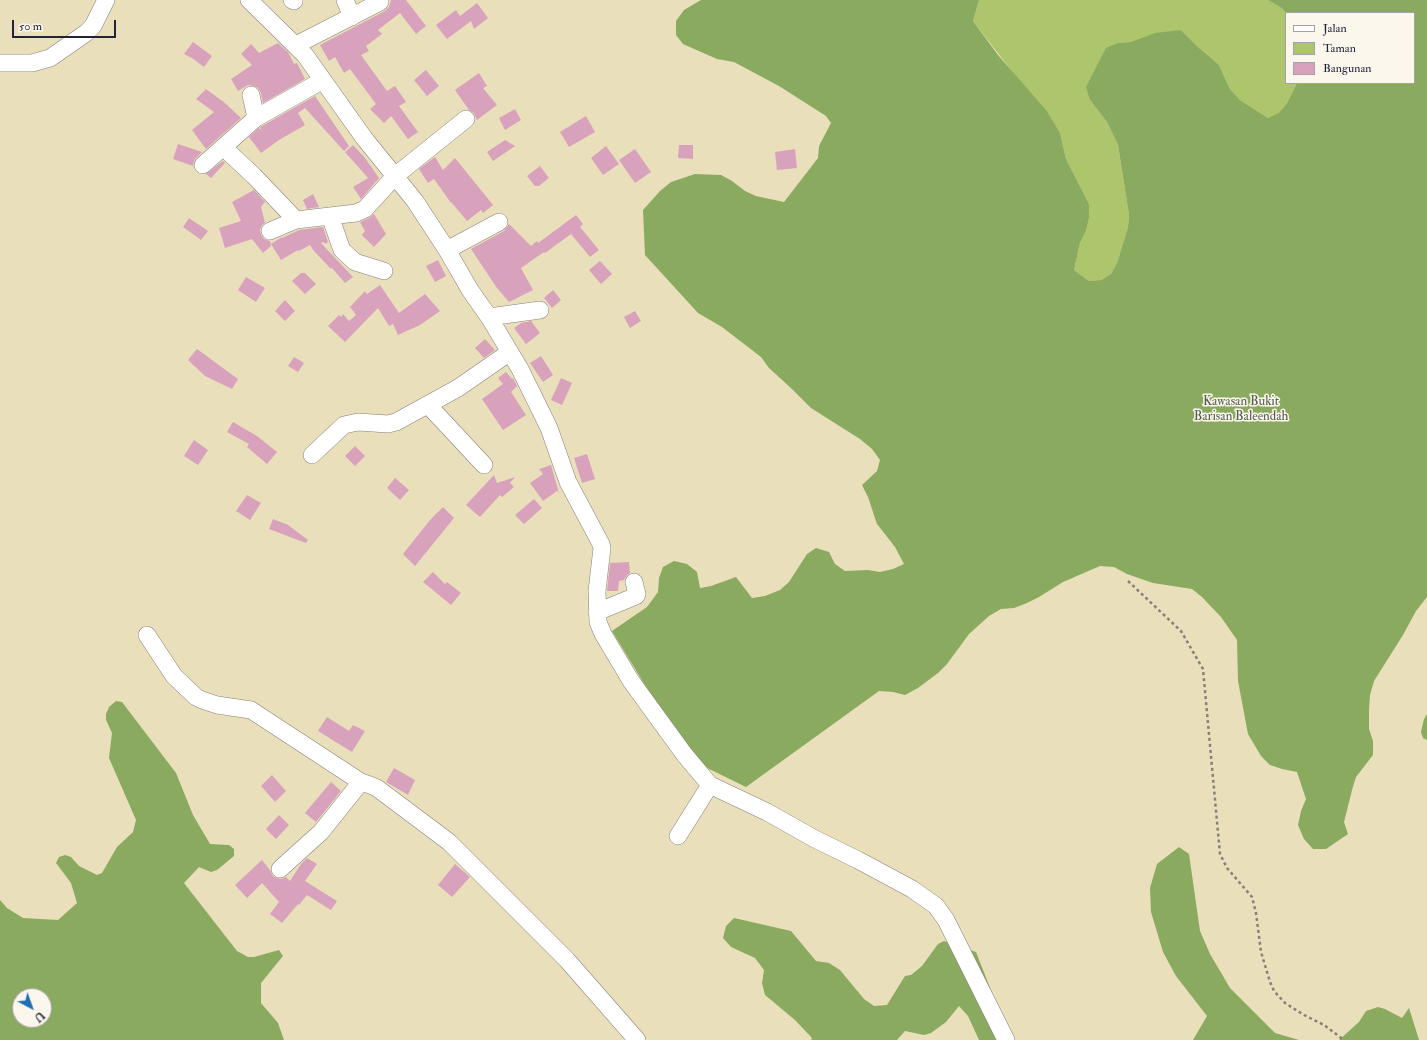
<!DOCTYPE html>
<html>
<head>
<meta charset="utf-8">
<style>
  body { margin:0 }
  #map { position:relative; width:1427px; height:1040px; overflow:hidden; background:#e9dfbb; font-family:"IM FELL Double Pica",serif }
  canvas { display:block }
  .legend { position:absolute; left:1285px; top:12px; width:130px; height:72px; box-sizing:border-box; background:#fbf7ec; border:1px solid #a4a2a5; margin:0; padding:5px 7px; list-style:none; font-size:12px; color:#22223b }
  .legend li { display:flex; align-items:center; gap:8px; height:20px }
  .legend b { width:20px; border:1px solid #a4a2a5 }
  .north { position:absolute; left:12px; top:988px; width:40px; height:40px; box-sizing:border-box; background:#fbf7ec; border:1px solid #a4a2a5; border-radius:50%; rotate:139deg; font-size:11px; font-weight:700; line-height:16px; text-align:center; color:#22223b }
  .north::after { content:''; display:block; margin:auto; width:14px; height:18px; background:#1f6fb2; clip-path:polygon(50% 0,100% 100%,50% 72%,0 100%) }
  .scale { position:absolute; left:12px; top:20px; width:104px; height:18px; box-sizing:border-box; border:2px solid #22223b; border-top:0; padding-left:5px; font-size:12px; line-height:14px; white-space:nowrap; color:#22223b; -webkit-text-stroke:3px #fbf7ec; paint-order:stroke }
</style>
</head>
<body>
<div id="map">
<canvas width="1427" height="1040"></canvas>
<ul class="legend">
<li><b style="height:5px;background:#fff"></b>Jalan</li>
<li><b style="height:11px;background:#adc56b"></b>Taman</li>
<li><b style="height:11px;background:#d9a2bc"></b>Bangunan</li>
</ul>
<div class="north">U</div>
<div class="scale">50 m</div>
</div>
<script>
const context = document.querySelector('canvas').getContext('2d');
context.lineJoin = 'round';
function fillPath(path, color) {
  context.fillStyle = color;
  context.fill(path, 'evenodd');
}
function poly(rows) {
  const path = new Path2D();
  for (const r of rows) {
    path.moveTo(r[0], r[1]);
    for (let i = 2; i < r.length; i += 2) path.lineTo(r[i], r[i + 1]);
  }
  return path;
}
function strokePath(path, color, width, dash) {
  context.strokeStyle = color;
  context.lineWidth = width;
  context.lineCap = dash ? 'butt' : 'round';
  context.setLineDash(dash || []);
  context.stroke(path);
}
function drawText(font, color, halo, rows, align = 'center') {
  context.font = font + ' "IM FELL Double Pica",serif';
  context.lineWidth = 3;
  context.setLineDash([]);
  context.textBaseline = 'middle';
  context.strokeStyle = halo;
  context.fillStyle = color;
  for (const [text, x, y, turn = 0] of rows) {
    context.save();
    context.translate(x, y);
    context.rotate((+turn || 0) * Math.PI / 180);
    context.textAlign = isNaN(turn) ? turn : align;
    if (halo) context.strokeText(text, 0, 0);
    context.fillText(text, 0, 0);
    context.restore();
  }
}
fillPath(poly([
  [979,0,1268,0,1283,9,1286,14,1286,83,1297,83,1287,103,1279,114,1268,118,1240,100,1230,89,1219,65,1210,57,1199,48,1181,30,1131,42,1118,43,1090,100,1107,122,1118,145,1129,215,1128,227,1117,263,1111,274,1101,280,1089,281,1074,270,1080,243,1086,231,1089,218,1089,204,1066,159,1060,133,973,21]
]), '#adc56b');
fillPath(poly([
  [701,0,979,0,973,21,998,55,1046,110,1060,133,1066,159,1089,204,1089,218,1086,231,1080,243,1074,270,1089,281,1101,280,1111,274,1117,263,1128,227,1129,215,1118,145,1107,122,1090,100,1086,87,1106,48,1118,43,1131,42,1155,33,1181,30,1199,48,1210,57,1219,65,1230,89,1240,100,1268,118,1279,113,1287,103,1297,83,1414,83,1414,13,1286,13,1286,14,1283,9,1268,0,1427,0,1427,597,1416,611,1403,635,1374,681,1370,695,1369,709,1369,729,1373,741,1373,755,1356,777,1352,790,1344,822,1348,834,1326,849,1313,849,1304,839,1298,825,1301,811,1306,799,1297,772,1282,769,1270,765,1261,756,1248,734,1238,681,1237,640,1221,617,1202,597,1192,589,1153,583,1127,574,1114,567,1100,566,1063,582,1039,597,1027,603,1014,608,1001,609,989,616,969,634,947,664,938,673,918,688,905,695,893,692,879,691,746,787,699,764,654,700,612,631,647,607,658,592,659,578,663,567,674,561,687,564,697,572,700,588,711,586,736,577,752,598,765,596,780,590,789,582,807,554,816,548,829,552,835,564,845,571,868,570,880,572,893,569,904,564,895,547,877,524,868,497,862,485,877,471,880,460,872,449,860,439,811,408,792,389,769,368,761,357,722,327,698,313,645,255,643,210,660,191,671,182,695,174,721,175,732,181,745,191,756,196,784,202,818,158,819,146,831,123,826,116,779,86,734,62,717,59,683,44,676,35,676,21,684,10],
  [116,701,122,702,176,773,193,815,210,844,229,845,234,849,234,856,217,870,211,872,199,867,184,883,237,951,248,957,254,957,279,950,283,956,261,983,261,1003,278,1023,284,1040,0,1040,0,900,7,908,23,918,58,920,77,903,71,883,56,863,59,857,65,855,71,857,79,866,97,875,102,873,117,847,133,832,136,820,109,758,112,733,106,720,106,714,109,707],
  [20,996,44,996,44,1020,20,1020],
  [1427,714,1427,740,1423,738,1421,732,1424,719],
  [1179,847,1189,854,1200,931,1210,954,1230,988,1275,1033,1299,1040,1193,1040,1207,1016,1176,976,1163,952,1151,912,1150,888,1157,864],
  [734,918,791,931,816,961,829,963,840,970,864,999,874,1006,887,1005,905,976,911,975,922,966,938,944,944,941,976,952,1005,1026,996,1040,979,1040,968,1016,959,1006,946,1022,931,1033,924,1035,905,1031,897,1040,811,1040,812,1038,795,1020,765,995,762,983,764,970,755,958,731,947,723,938,726,926],
  [1378,1007,1385,1009,1402,1018,1409,1008,1419,1040,1339,1040,1359,1022,1366,1011]
]), '#8aaa5f');
fillPath(poly([
  [391,0,406,0,426,26,416,34,400,13,378,30,382,34,366,46,369,51,361,55,387,91,395,86,406,102,399,106,418,132,408,139,391,116,384,123,370,109,376,104,350,69,344,73,335,57,329,61,320,45,385,11,389,7],
  [477,3,488,18,474,29,471,21,447,39,436,25,456,10,460,16],
  [193,42,212,56,204,67,192,58,184,54],
  [278,43,288,52,294,64,297,63,305,79,263,103,261,93,258,88,254,86,248,85,238,91,231,79,252,65,241,54,251,44,259,53],
  [426,70,439,86,427,96,414,80],
  [479,73,487,86,483,88,497,105,477,120,474,113,469,110,455,90],
  [206,89,225,103,241,118,206,149,192,130,214,112,196,99],
  [315,96,349,146,344,151,305,108,298,113,305,125,279,140,261,153,249,137,259,128,262,130,260,127,262,126],
  [515,109,521,120,505,130,499,118],
  [586,116,595,132,569,147,560,132],
  [505,140,515,146,493,161,487,152],
  [178,144,202,152,196,158,194,161,193,166,173,159],
  [353,145,365,158,379,178,361,199,353,187,368,178,345,152],
  [679,145,693,145,693,159,678,158],
  [606,146,619,164,603,175,591,158],
  [635,149,651,172,635,183,619,160],
  [795,149,797,168,777,170,775,152],
  [435,157,443,170,455,158,493,205,483,213,481,210,467,221,451,202,451,203,434,179,428,183,419,169],
  [223,161,225,163,211,178,206,174],
  [540,166,549,178,539,186,535,186,527,176],
  [254,190,265,202,261,207,265,223,262,225,260,230,261,235,264,239,270,241,271,246,263,253,252,239,225,248,219,228,241,221,232,202],
  [313,194,319,207,307,209,303,200],
  [374,214,386,234,374,247,362,235,365,231,360,222,369,218],
  [576,215,583,224,580,227,599,250,590,257,571,234,545,253,544,252,521,268,533,290,509,302,497,288,471,249,504,231,509,224,531,246,537,241,538,243],
  [189,218,208,231,201,240,183,227],
  [323,227,328,242,325,244,324,242,321,243,353,277,345,283,332,268,331,269,314,251,310,245,299,251,298,250,281,260,271,244,282,237,282,238,299,230],
  [438,260,446,276,435,282,426,266],
  [600,261,612,274,601,284,589,270],
  [301,273,305,273,316,284,305,294,292,281],
  [246,277,265,288,256,302,238,290],
  [380,285,399,313,425,294,440,311,420,325,398,335,393,324,389,326,378,308,345,342,328,326,339,315,341,317,343,314,349,321,356,315,350,307,365,291,367,294],
  [553,290,561,300,552,308,544,298],
  [285,300,295,311,285,321,275,311],
  [635,311,641,321,630,328,624,317],
  [531,321,540,333,526,344,514,328,521,323],
  [485,339,495,350,484,358,475,348],
  [197,349,238,379,232,389,205,376,188,360],
  [541,356,553,375,543,382,530,363],
  [294,357,304,363,298,372,288,366],
  [506,372,512,379,513,378,517,386,511,392,526,415,503,430,482,399,503,384,498,378],
  [561,378,572,383,562,405,551,400],
  [233,422,257,436,277,452,267,464,247,447,249,444,227,432],
  [194,440,208,450,198,465,184,456],
  [355,446,365,456,355,466,345,456],
  [587,454,595,479,582,483,574,458],
  [551,465,559,493,557,491,543,501,530,483,543,474,539,469],
  [494,475,497,483,515,477,510,483,514,487,502,497,500,495,480,517,466,505],
  [395,478,409,490,400,500,387,488],
  [247,495,261,503,250,520,236,511],
  [534,499,542,508,524,524,515,515],
  [443,507,454,518,415,566,403,554,430,520],
  [273,519,288,525,308,540,306,543,269,529],
  [629,562,630,573,627,575,624,580,619,581,618,591,607,591,610,563],
  [433,572,445,584,447,582,461,593,451,605,423,582],
  [327,717,349,731,353,725,365,731,352,752,318,731],
  [394,768,415,780,408,795,386,782],
  [272,775,286,791,275,802,261,786],
  [331,782,341,791,316,822,305,813],
  [279,815,289,825,276,839,266,829],
  [307,858,317,864,305,881,337,901,331,910,307,895,299,905,298,904,282,923,270,914,279,902,262,883,247,898,235,885,262,860,270,870,273,876,277,878,282,879,286,877,290,881,301,864],
  [455,864,470,877,452,897,438,885]
]), '#d9a2bc');
const minor = poly([
  [249,0,305,55,364,138,415,201,447,250,470,290,489,317,520,369,549,428,568,482,601,544,602,548,597,591,598,622,603,634,631,681,684,754,710,785,767,812,815,839,858,860,912,889,936,906,946,920,1006,1040],
  [292,0,294,1],
  [345,0,352,17],
  [296,45,380,2],
  [0,63,32,63,50,58,86,33,93,26,106,0],
  [251,95,256,118],
  [223,147,254,176,296,220,356,213,365,209,395,176,466,119],
  [203,165,256,118,323,80],
  [330,216,342,250,355,262,384,271],
  [270,231,296,220],
  [447,250,499,222],
  [489,317,540,310],
  [428,405,484,465],
  [312,455,344,425,358,422,388,424,396,422,458,388,510,352],
  [597,612,636,596,637,594,634,582],
  [147,635,174,676,196,697,202,700,217,705,251,710,361,782],
  [678,836,710,785],
  [280,869,321,832,361,782,370,785,377,788,449,842,567,960,637,1040]
]);
strokePath(minor, '#86807b', 18);
strokePath(poly([
  [1128,581,1181,631,1203,669,1220,854,1227,868,1252,897,1256,913,1261,952,1270,982,1274,991,1285,1003,1304,1015,1324,1025,1344,1040]
]), '#86807b', 2.5, [3, 3]);
strokePath(minor, '#fff', 17);
drawText('13px', '#535b4c', '#fbf7ec', [
  ["Kawasan Bukit",1241,402],
  ["Barisan Baleendah",1241,417]
]);
</script>
</body>
</html>
